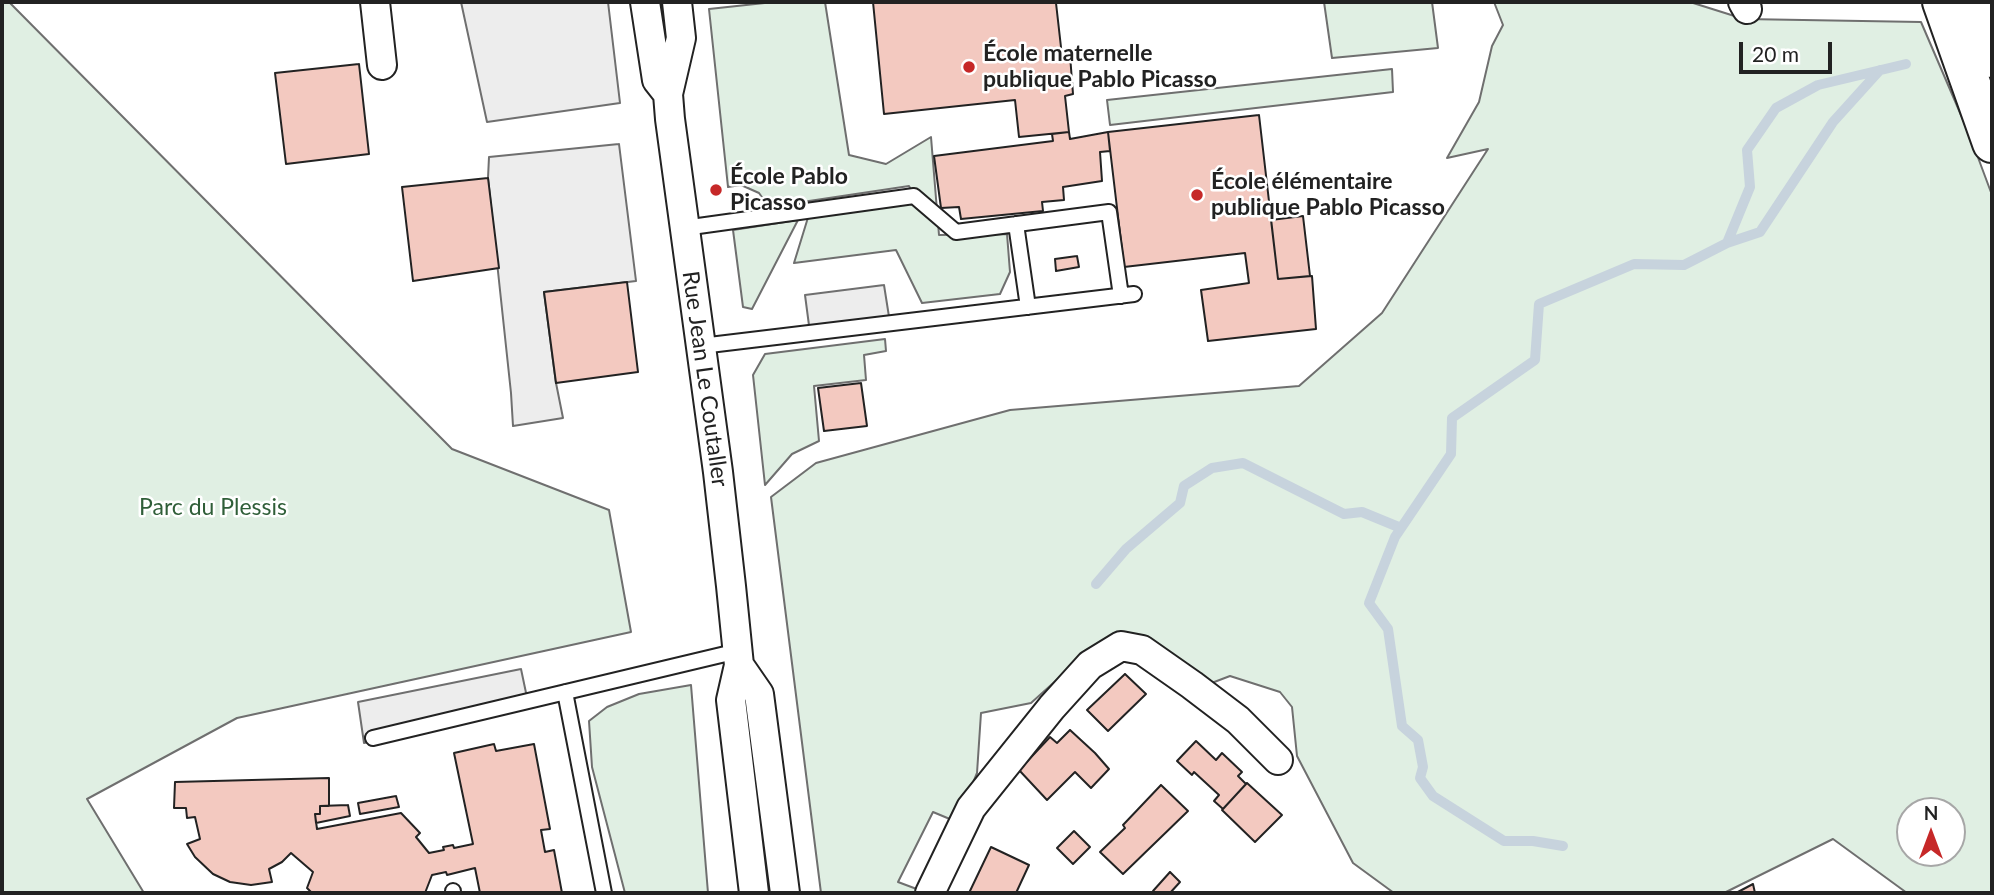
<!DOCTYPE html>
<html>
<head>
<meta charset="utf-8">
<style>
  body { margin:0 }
  #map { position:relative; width:1994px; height:895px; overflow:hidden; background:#fff; font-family:Lato,sans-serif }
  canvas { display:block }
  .frame { position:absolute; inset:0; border:4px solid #222; pointer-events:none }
  .north { position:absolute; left:1896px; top:797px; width:70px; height:70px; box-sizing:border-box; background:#fff; border:2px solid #a7a7a7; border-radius:50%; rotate:0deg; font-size:19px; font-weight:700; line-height:28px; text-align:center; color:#222 }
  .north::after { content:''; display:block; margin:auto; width:24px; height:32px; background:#c62828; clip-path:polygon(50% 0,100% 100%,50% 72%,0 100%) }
  .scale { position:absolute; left:1739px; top:42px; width:93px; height:32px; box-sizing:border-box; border:4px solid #222; border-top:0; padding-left:9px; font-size:21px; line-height:24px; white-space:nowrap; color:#222; -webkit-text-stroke:5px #fff; paint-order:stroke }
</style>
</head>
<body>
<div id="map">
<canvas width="1994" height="895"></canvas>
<div class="frame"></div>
<div class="north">N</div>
<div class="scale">20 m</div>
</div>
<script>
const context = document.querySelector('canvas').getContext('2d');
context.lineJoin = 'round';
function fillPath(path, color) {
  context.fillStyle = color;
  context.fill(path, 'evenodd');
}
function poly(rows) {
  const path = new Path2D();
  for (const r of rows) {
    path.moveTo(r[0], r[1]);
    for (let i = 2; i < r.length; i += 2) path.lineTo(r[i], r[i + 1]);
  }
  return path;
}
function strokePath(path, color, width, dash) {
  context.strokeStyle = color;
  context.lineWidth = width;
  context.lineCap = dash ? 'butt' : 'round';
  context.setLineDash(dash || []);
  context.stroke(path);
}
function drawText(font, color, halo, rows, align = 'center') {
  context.font = font + ' Lato,sans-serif';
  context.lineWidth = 5;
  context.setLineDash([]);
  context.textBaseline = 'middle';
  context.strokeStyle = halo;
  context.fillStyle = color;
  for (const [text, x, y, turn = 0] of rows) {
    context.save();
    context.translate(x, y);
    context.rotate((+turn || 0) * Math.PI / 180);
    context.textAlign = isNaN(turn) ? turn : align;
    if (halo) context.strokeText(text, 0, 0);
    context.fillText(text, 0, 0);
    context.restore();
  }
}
const green = poly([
  [2,2,9,2,452,449,609,510,631,632,237,718,87,799,144,893,2,893,2,2],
  [774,2,825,2,849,155,886,164,931,137,939,235,1007,234,1010,272,1000,294,922,303,896,250,794,263,810,211,914,195,909,186,769,207,759,193,741,185,728,187,709,9,774,2],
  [1324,2,1432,2,1438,48,1332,58,1324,2],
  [1494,2,1690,2,1744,19,1921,22,1970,136,1992,195,1992,893,1907,893,1833,839,1724,893,1394,893,1353,863,1297,756,1292,707,1280,692,1230,676,1209,684,1147,640,1089,651,1031,703,981,713,977,773,957,822,933,812,898,882,922,891,922,893,821,893,771,497,816,463,1010,410,1299,386,1382,313,1488,149,1447,158,1479,102,1492,46,1503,25,1494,2],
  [1910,811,1952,811,1952,853,1910,853,1910,811],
  [1392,69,1393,92,1110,125,1107,100,1392,69],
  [798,220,752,309,743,307,733,230,798,220],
  [885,339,886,351,864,355,866,380,814,386,819,441,792,454,765,485,753,375,765,354,885,339],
  [691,685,708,893,625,893,592,767,589,721,607,707,639,694,691,685]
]);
fillPath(green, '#e0efe3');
strokePath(green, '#6f6f6f', 2);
const parking = poly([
  [461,2,608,2,620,103,487,122,461,2],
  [619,144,636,281,544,292,556,383,563,418,513,426,511,393,488,178,489,157,619,144],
  [884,285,890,323,810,333,805,295,884,285],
  [521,669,529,707,364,743,358,702,521,669]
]);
fillPath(parking, '#ededed');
strokePath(parking, '#6f6f6f', 2);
strokePath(poly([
  [1727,243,1760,232,1833,122,1880,70],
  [1096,584,1126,549,1180,503,1184,486,1212,468,1243,463,1344,514,1362,512,1401,528],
  [1563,846,1533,841,1504,841,1433,796,1420,778,1423,767,1418,740,1402,726,1388,629,1369,603,1395,537,1451,454,1452,418,1535,360,1539,304,1634,264,1684,265,1727,243,1750,187,1747,150,1776,108,1818,85,1906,64]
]), '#c7d3dd', 10);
const building = poly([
  [873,2,1064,2,1056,3,1062,56,1070,55,1073,94,1065,96,1069,132,1019,137,1015,100,884,114,873,2],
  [359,64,369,154,286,164,275,73,359,64],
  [1259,115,1278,279,1312,276,1316,329,1208,341,1201,290,1249,283,1245,253,1124,267,1108,132,1259,115],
  [1069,132,1070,139,1108,132,1110,151,1100,152,1102,181,1063,187,1064,200,1042,202,1043,211,961,219,959,207,941,208,934,156,1053,141,1052,134,1069,132],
  [488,178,499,268,413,281,402,187,488,178],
  [1303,216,1310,276,1278,279,1271,220,1303,216],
  [1077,256,1079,267,1056,271,1055,259,1077,256],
  [627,282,638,372,556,383,544,292,627,282],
  [861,383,867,426,824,431,818,388,861,383],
  [1125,674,1146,694,1108,731,1087,710,1125,674],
  [1070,730,1095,753,1109,769,1091,788,1075,772,1047,800,1019,770,1050,737,1057,743,1070,730],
  [1196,741,1216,760,1222,753,1242,772,1238,776,1246,784,1223,809,1214,801,1219,795,1194,772,1192,775,1177,761,1196,741],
  [494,744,496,751,534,744,550,829,541,830,545,852,554,850,562,893,480,893,475,868,447,875,446,872,432,875,425,893,312,893,307,888,313,872,291,853,282,862,269,869,272,882,251,885,230,882,213,874,195,857,187,844,200,839,195,817,187,818,186,808,174,808,175,782,329,778,329,806,320,806,320,814,315,814,317,829,401,813,420,833,416,837,429,853,444,850,443,847,453,845,454,848,473,844,454,753,494,744],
  [1247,783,1282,815,1255,842,1222,810,1247,783],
  [1161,785,1188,811,1123,874,1100,852,1125,828,1123,825,1161,785],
  [396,796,399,807,360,814,358,803,396,796],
  [348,805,350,816,316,823,315,814,320,814,320,806,348,805],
  [1074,831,1090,847,1073,864,1057,848,1074,831],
  [991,847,1029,865,1016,893,969,893,991,847],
  [1170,872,1180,882,1170,893,1156,893,1153,891,1170,872],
  [1753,884,1755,893,1736,893,1753,884]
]);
fillPath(building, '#f3c9c0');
strokePath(building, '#222', 2);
const lane = poly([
  [1016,224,1028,307],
  [684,228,914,196,956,232,1109,212,1121,296],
  [701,346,1134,294],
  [565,692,604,893],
  [373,738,738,651],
  [453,891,453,893]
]);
const street = poly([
  [375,2,382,65],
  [645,2,657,80,668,94],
  [677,2,681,38,668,94,670,119,718,472,731,586,739,665,731,700,754,893],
  [1743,2,1747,9],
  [739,665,759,694,785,893],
  [930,893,971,808,1052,707,1090,665,1121,646,1142,650,1192,685,1238,720,1278,760]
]);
const secondary = poly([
  [1942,2,1992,143],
  [1971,2,1992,58]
]);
strokePath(lane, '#222', 18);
strokePath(street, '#222', 32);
strokePath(secondary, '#222', 42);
strokePath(lane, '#fff', 14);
strokePath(street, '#fff', 28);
strokePath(secondary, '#fff', 38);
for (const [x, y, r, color] of [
  [969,67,7,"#c62828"],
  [716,190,7,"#c62828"],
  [1197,195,7,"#c62828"]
]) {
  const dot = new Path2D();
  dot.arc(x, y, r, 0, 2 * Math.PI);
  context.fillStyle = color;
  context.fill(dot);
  strokePath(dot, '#fff', 2.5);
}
drawText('bold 23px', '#222', '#fff', [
  ["École maternelle",983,54],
  ["publique Pablo Picasso",983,80],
  ["École Pablo",730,177],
  ["Picasso",730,203],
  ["École élémentaire",1211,182],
  ["publique Pablo Picasso",1211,208]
], 'left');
drawText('23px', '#222', '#fff', [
  ["Rue Jean Le Coutaller",705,379,82]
]);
drawText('23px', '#2f5e38', '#fff', [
  ["Parc du Plessis",213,508]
]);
</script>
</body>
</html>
